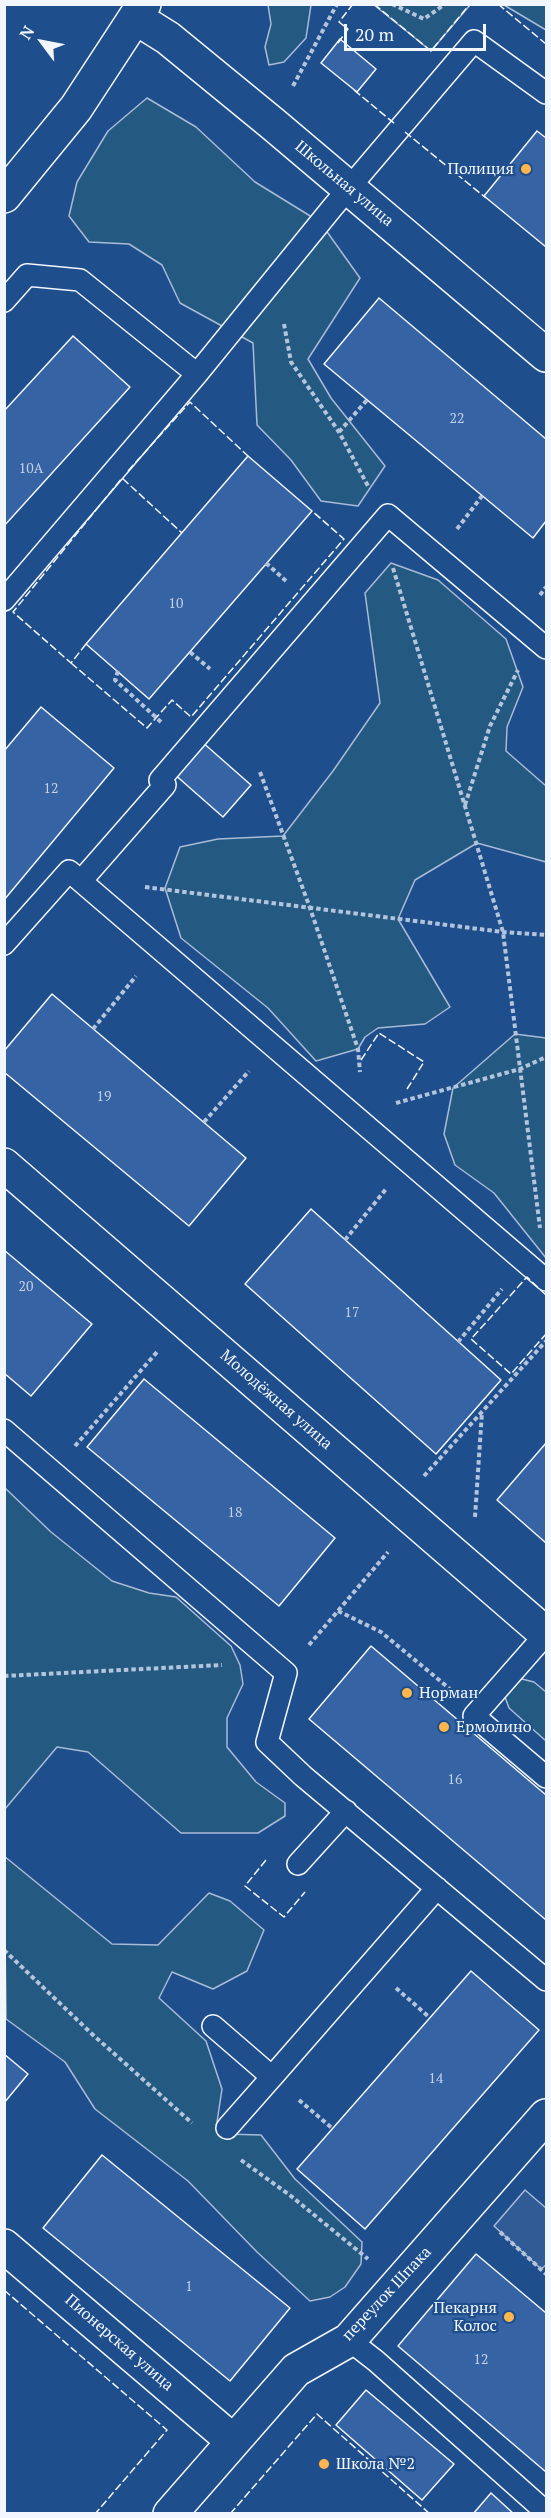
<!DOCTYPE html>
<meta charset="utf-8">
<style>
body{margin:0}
#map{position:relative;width:551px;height:2518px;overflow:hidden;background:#1f4e8c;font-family:"PT Serif",serif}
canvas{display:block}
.frame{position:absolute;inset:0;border:6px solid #f2f6ff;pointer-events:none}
.north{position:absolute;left:12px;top:12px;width:60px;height:60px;-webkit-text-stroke:4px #1f4e8c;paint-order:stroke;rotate:302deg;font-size:16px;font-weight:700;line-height:24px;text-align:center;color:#f2f6ff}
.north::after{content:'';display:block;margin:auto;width:21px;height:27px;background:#f2f6ff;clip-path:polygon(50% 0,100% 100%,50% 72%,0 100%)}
.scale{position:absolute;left:344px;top:24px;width:142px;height:27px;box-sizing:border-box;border:3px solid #f2f6ff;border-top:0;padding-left:8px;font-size:18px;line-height:21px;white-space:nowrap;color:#f2f6ff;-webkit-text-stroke:4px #1f4e8c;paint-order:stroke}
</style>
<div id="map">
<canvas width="551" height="2518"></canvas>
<div class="frame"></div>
<div class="north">N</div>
<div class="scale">20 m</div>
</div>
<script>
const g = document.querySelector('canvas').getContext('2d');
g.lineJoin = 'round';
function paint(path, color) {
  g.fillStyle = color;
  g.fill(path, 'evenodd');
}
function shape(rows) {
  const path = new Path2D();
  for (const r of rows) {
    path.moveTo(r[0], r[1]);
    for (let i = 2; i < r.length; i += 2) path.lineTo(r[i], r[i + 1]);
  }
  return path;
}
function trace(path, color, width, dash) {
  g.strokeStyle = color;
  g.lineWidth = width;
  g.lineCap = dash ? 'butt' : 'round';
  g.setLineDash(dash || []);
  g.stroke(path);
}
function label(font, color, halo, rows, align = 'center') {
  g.font = font + ' "PT Serif",serif';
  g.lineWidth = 4.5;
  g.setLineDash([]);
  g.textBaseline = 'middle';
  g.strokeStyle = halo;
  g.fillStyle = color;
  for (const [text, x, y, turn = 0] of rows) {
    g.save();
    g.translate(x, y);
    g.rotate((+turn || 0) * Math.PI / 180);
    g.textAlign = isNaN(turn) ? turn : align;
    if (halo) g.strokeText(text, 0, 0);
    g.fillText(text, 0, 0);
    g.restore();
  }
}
const green = shape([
 [268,5,311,5,306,38,284,62,269,65,265,47,271,24,268,5],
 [374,5,470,5,431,51,374,5],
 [504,5,546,5,546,30,504,5],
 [147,98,196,127,255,182,320,222,360,278,308,359,331,398,385,466,358,506,321,501,291,460,257,425,253,343,180,303,162,265,129,244,89,242,69,216,77,182,108,131,147,98],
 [391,563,438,580,506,639,523,687,507,727,506,751,546,786,546,862,477,843,415,880,398,919,450,1007,425,1024,378,1028,365,1037,358,1049,316,1061,268,1008,181,938,165,888,180,847,218,839,283,836,333,771,380,703,365,593,391,563],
 [515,1034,546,1038,546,1258,494,1193,455,1165,444,1134,453,1088,515,1034],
 [5,1488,51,1532,112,1581,149,1593,176,1597,231,1646,240,1665,243,1684,227,1718,227,1747,256,1782,285,1803,285,1816,258,1833,181,1833,88,1752,57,1747,5,1809,5,1488],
 [522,1679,534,1682,546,1692,546,1741,509,1708,505,1697,511,1684,522,1679],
 [4,1856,112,1944,158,1945,209,1893,230,1901,264,1930,247,1971,213,1989,172,1972,159,1998,206,2041,222,2089,217,2122,224,2134,261,2135,295,2179,362,2242,361,2264,345,2287,330,2297,310,2301,257,2252,188,2181,95,2109,65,2062,6,2019,4,1856]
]);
paint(green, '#245a82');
trace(green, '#a8bbd7', 1.5);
const parking = shape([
 [525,2190,546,2208,546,2265,541,2269,494,2226,525,2190]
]);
paint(parking, '#305b95');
trace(parking, '#a8bbd7', 1.5);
const building = shape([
 [340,39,376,69,357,92,321,63,340,39],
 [537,131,546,138,546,247,484,196,537,131],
 [379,298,546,439,546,521,533,538,324,364,379,298],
 [73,336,130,387,4,526,4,411,73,336],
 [248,456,312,511,149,699,86,644,248,456],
 [41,707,114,768,4,900,4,751,41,707],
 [201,741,251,785,223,817,173,773,201,741],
 [52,994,246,1158,189,1226,4,1072,4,1051,52,994],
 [311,1209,501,1380,436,1454,245,1284,311,1209],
 [4,1250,92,1324,31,1396,4,1373,4,1250],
 [144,1379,335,1538,279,1606,87,1447,144,1379],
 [546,1443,546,1543,497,1500,546,1443],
 [371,1646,546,1795,546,1920,309,1719,371,1646],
 [471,1971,539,2030,365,2229,297,2169,471,1971],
 [4,2054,28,2074,4,2103,4,2054],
 [102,2155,290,2308,230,2381,43,2228,102,2155],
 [476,2254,546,2313,546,2472,398,2346,476,2254],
 [366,2390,454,2464,422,2500,336,2425,366,2390],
 [491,2493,514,2514,473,2514,491,2493]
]);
paint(building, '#3563a3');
trace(building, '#f2f6ff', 1.5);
const service = shape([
 [4,301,27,275,80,280,197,374],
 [4,600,197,374,332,208,474,41,546,93],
 [81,881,165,785,160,780,388,515,546,648],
 [4,944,69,871,546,1280],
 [4,1430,286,1673,267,1742,303,1776,546,1980],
 [546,1634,474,1716,546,1777],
 [298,1864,346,1811],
 [213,2026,272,2077,437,1888],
 [227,2128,272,2077],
 [349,2340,376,2361,546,2512]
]);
const minor = shape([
 [136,18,168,38,273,124,546,355],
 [4,1165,546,1634],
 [4,2246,233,2441],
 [170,2514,296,2370,349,2340,546,2116]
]);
const secondary = shape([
 [4,196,76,108,144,4]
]);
trace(service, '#f2f6ff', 24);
trace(minor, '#f2f6ff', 36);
trace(secondary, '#f2f6ff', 36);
trace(shape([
 [392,4,424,19,445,4],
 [293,86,337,4],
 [284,324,291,362,339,432,368,486],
 [339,432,367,400],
 [457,529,482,496],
 [266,563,286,581],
 [393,568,503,932,540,1228],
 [540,595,546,587],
 [190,652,210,669],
 [118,671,115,680,161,722],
 [260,772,310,908,358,1049,360,1072],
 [465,805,490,726,518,670],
 [145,887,503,932,546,935],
 [93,1029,136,976],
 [396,1103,520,1069,546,1057],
 [204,1122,249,1071],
 [345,1240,386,1189],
 [458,1342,502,1289],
 [75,1446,157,1352],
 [424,1476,546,1341],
 [475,1517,482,1412],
 [338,1611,381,1632,450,1689],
 [309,1645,388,1552],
 [4,1676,222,1665],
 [4,1950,92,2034,192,2123],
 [396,1988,429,2017],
 [299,2100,333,2129],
 [241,2160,291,2196,368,2259],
 [500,2232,546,2274]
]), '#b3c4dc', 4, [4.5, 3]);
trace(service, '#1f4e8c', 21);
trace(minor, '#1f4e8c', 33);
trace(secondary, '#1f4e8c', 33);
trace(shape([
 [374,4,431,51,470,4],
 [498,4,546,44],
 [338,43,348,29,339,22,353,4],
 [354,90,395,124],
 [405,132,486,198],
 [128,471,190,402,248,456],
 [86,644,71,663,13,612,122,478,182,533],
 [71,663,147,728,172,700,191,717,344,539,312,511],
 [361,1060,379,1033,424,1062,407,1089],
 [546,1295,527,1277,471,1339,511,1374,546,1334],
 [266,1860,245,1886,284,1917,305,1892],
 [4,2290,167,2430,95,2514],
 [230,2514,317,2414,430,2514]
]), '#f2f6ff', 1.5, [8, 3]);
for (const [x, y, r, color] of [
 [526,169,6,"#ffb74d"],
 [407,1693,6,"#ffb74d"],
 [444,1727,6,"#ffb74d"],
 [509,2317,6,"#ffb74d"],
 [324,2464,6,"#ffb74d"]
]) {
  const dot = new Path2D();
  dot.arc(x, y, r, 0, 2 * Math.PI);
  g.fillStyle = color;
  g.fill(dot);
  trace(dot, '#1f4e8c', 2);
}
label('14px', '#c3d1e8', null, [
 ["22",457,419],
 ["10А",31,469],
 ["10",176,604],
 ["12",51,789],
 ["19",104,1097],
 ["20",26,1287],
 ["17",352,1313],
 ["18",235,1513],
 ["16",455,1780],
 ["14",436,2079],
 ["1",189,2287],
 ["12",481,2360]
]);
label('16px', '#f2f6ff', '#1f4e8c', [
 ["Полиция",514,169,"right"],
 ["Норман",419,1693],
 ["Ермолино",456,1727],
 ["Пекарня",497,2308,"right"],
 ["Колос",497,2326,"right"],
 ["Школа №2",336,2464]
], 'left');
label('16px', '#f2f6ff', '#1f4e8c', [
 ["Школьная улица",344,184,40],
 ["Молодёжная улица",276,1400,41],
 ["переулок Шпака",387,2294,-47],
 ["Пионерская улица",119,2343,41]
]);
</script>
